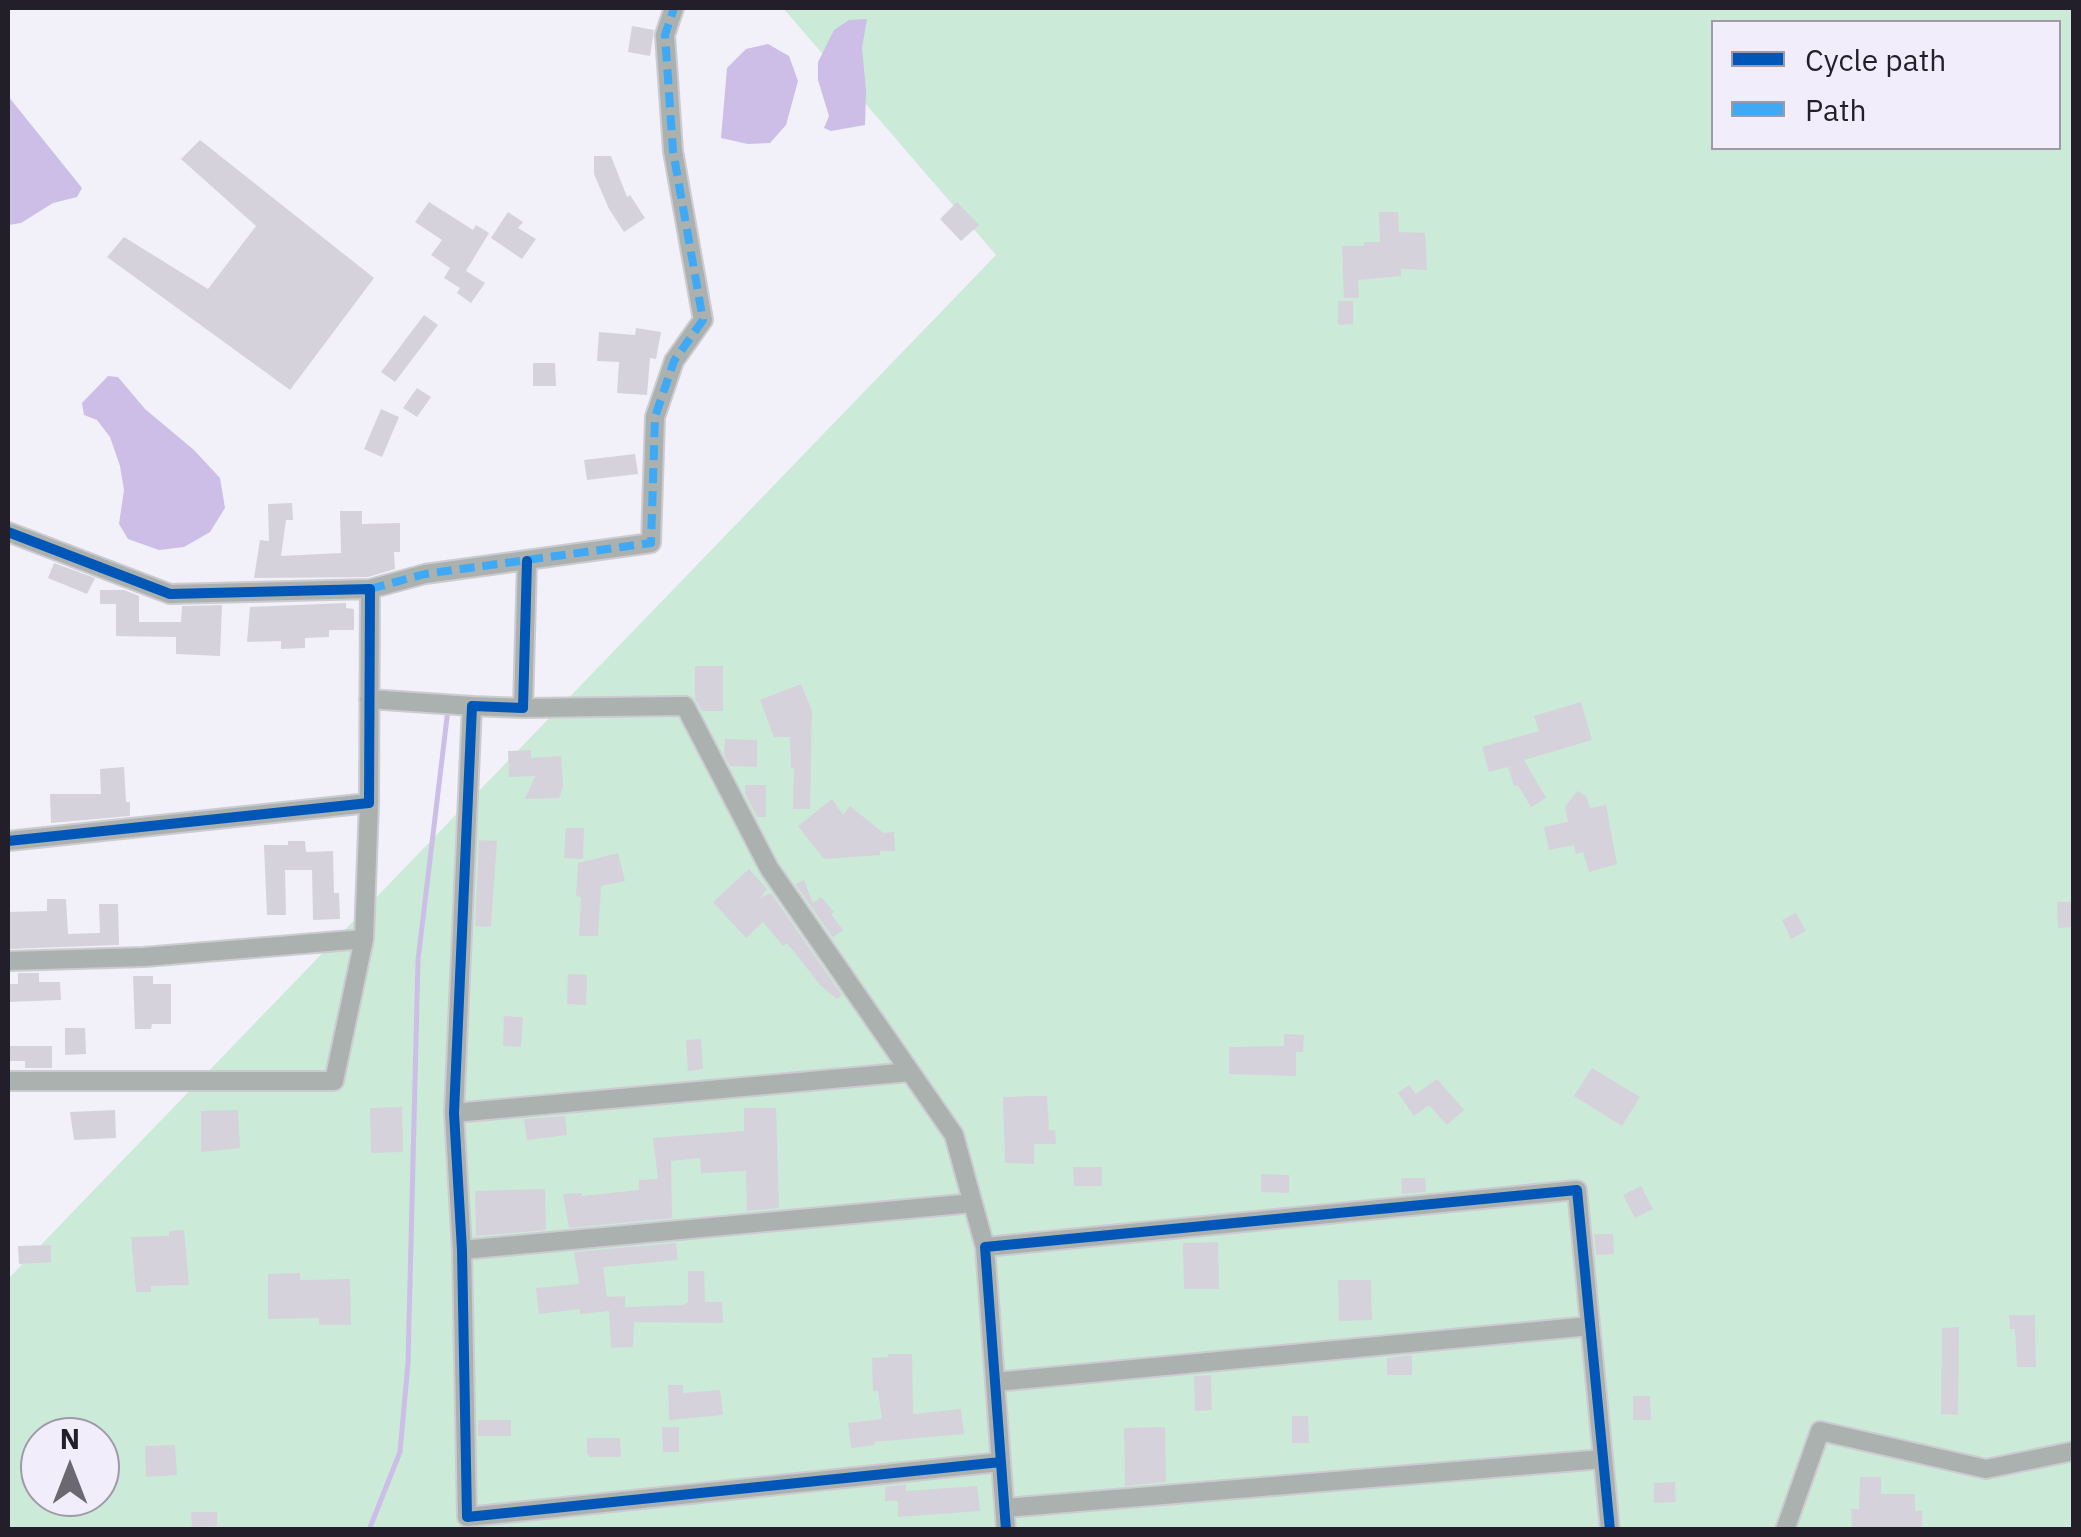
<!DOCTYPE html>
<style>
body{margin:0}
#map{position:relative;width:2081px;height:1537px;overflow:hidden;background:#f2f0f8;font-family:"IBM Plex Sans",sans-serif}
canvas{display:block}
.frame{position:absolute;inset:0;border:10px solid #221e2a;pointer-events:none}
.legend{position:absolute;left:1711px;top:20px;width:350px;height:130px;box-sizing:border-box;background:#f1edfb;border:2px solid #9e9aa7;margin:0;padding:12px 18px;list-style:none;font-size:30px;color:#221e2a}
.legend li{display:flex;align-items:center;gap:20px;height:50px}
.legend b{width:50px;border:2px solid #9e9aa7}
.north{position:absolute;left:20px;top:1417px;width:100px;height:100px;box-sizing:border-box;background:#f1edfb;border:2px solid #9e9aa7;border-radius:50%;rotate:0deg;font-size:28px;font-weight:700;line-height:40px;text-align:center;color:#221e2a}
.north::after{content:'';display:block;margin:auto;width:35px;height:45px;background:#6b6872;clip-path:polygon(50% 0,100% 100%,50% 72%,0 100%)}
</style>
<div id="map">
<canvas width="2081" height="1537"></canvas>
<div class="frame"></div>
<ul class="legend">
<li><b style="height:12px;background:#0057b8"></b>Cycle path</li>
<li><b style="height:12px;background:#3fa9f5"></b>Path</li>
</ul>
<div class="north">N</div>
</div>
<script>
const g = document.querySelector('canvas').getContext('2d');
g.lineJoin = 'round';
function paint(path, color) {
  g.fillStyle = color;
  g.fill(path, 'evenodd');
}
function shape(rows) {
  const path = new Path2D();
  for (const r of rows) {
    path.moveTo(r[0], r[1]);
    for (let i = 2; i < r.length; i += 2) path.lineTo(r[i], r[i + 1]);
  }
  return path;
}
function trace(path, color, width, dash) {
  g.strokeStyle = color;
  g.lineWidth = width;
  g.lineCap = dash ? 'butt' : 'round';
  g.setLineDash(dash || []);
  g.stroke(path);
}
paint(shape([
 [783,8,2073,8,2073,1529,8,1529,8,1279,996,255],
 [1714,22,2058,22,2058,148,1714,148],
 [40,1437,100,1437,100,1497,40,1497]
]), '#ccead8');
paint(shape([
 [867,19,862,48,866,90,865,125,831,131,824,128,829,116,818,80,818,62,834,30,849,20],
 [768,44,789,56,798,81,786,125,770,143,748,144,721,138,727,68,746,49],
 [8,96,82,188,77,197,53,203,21,223,9,225],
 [108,376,118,377,145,409,194,450,220,478,225,508,210,532,184,547,159,550,128,539,119,524,124,490,120,466,110,437,97,420,84,415,82,403]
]), '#ccbee7');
trace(shape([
 [369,1530,400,1452,408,1363,418,960,448,709]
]), '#ccbee7', 5);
paint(shape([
 [632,26,654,30,650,56,628,52],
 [200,140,374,278,290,390,107,257,124,237,208,289,256,226,181,159],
 [594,156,611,156,627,197,630,195,645,218,624,232,609,209,594,174],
 [429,202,473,230,476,225,489,233,466,271,485,283,471,303,457,293,460,288,444,278,450,268,431,255,442,240,415,222],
 [957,202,979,225,961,241,940,219],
 [508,212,523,222,518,228,536,239,522,259,491,238],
 [1379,212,1398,212,1399,232,1425,233,1427,270,1401,269,1401,276,1358,280,1359,298,1344,298,1342,246,1364,246,1364,242,1380,242],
 [1338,301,1353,301,1353,324,1338,325],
 [424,315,438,325,395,382,381,372],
 [636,328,661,332,656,359,650,358,647,395,617,393,619,362,597,361,599,332,635,335],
 [533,363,555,363,556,386,533,386],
 [417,388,431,397,417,417,403,408],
 [381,409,399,417,382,457,364,449],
 [635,454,638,474,587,480,584,460],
 [292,503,293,520,286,520,281,556,341,553,340,511,362,511,362,524,400,523,400,552,394,552,395,569,368,577,254,578,260,540,269,541,268,504],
 [54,563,95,578,87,594,48,578],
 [100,590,124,590,139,596,139,622,181,622,182,606,222,605,220,656,176,654,176,637,116,636,116,604,100,604],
 [346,603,346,608,354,609,354,630,329,630,329,637,305,638,305,648,281,649,281,641,247,642,250,607],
 [695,666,723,666,723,711,702,711,695,699],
 [801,684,812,711,810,809,793,809,794,768,791,768,790,737,774,737,760,700],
 [1581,702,1592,740,1524,760,1546,798,1531,807,1518,785,1514,786,1508,767,1489,772,1482,747,1539,731,1534,716],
 [725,739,757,740,757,767,730,766,724,755],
 [531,750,531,758,561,756,563,787,559,798,525,799,535,776,509,777,508,751],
 [124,767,126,802,130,802,130,816,51,823,50,794,101,794,100,769],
 [745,785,766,785,766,817,757,817,745,794],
 [1577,791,1586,796,1590,808,1606,805,1617,864,1589,872,1583,852,1576,854,1574,845,1549,850,1544,827,1568,822,1565,807],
 [832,799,843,815,850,806,883,833,894,832,895,851,880,851,880,855,824,859,798,826],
 [566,828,584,828,583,859,564,858],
 [479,840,497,841,491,927,475,926],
 [288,841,305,841,306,852,333,851,334,893,339,893,340,919,313,920,312,870,285,870,286,915,267,915,264,845,288,845],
 [618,853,625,881,601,886,598,936,579,936,581,897,576,896,578,863],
 [749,869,767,889,760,898,771,893,842,995,837,999,821,986,787,943,783,946,763,922,746,938,713,902],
 [804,880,813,903,821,897,834,912,831,914,843,930,833,937,848,959,795,884],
 [47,899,66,899,68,934,100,933,99,904,118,904,119,945,8,949,8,912,47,911],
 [2057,902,2074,902,2074,927,2058,928],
 [1796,913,1806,931,1791,939,1782,920],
 [18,973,39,973,39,982,60,982,61,1000,8,1002,8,984,18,984],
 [568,974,587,975,586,1005,567,1004],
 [133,976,153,976,153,984,171,984,171,1024,152,1024,151,1029,135,1029],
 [504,1016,523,1017,521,1047,503,1046],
 [65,1028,85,1028,86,1054,65,1055],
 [1284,1034,1304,1035,1303,1052,1296,1052,1296,1076,1229,1074,1229,1047,1284,1046],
 [701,1039,703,1069,688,1071,686,1040],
 [8,1046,52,1046,52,1068,25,1068,25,1061,8,1061],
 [1592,1068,1640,1097,1622,1126,1574,1096],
 [1437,1079,1464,1110,1447,1125,1429,1105,1414,1116,1398,1093,1409,1085,1416,1094],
 [1032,1096,1047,1096,1049,1130,1055,1130,1056,1144,1034,1144,1034,1164,1005,1163,1003,1097],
 [402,1107,403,1152,371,1153,370,1108],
 [744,1108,776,1108,779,1208,747,1211,746,1171,701,1173,700,1158,671,1161,672,1218,569,1228,563,1194,582,1193,582,1196,639,1190,639,1180,658,1179,653,1138,744,1131],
 [115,1110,116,1138,74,1140,70,1112],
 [238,1110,240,1148,201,1152,201,1111],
 [565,1116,567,1135,527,1140,524,1119],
 [1073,1167,1102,1167,1102,1186,1074,1186],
 [1261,1174,1289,1175,1289,1193,1261,1192],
 [1401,1178,1425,1178,1426,1192,1402,1194],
 [1641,1186,1653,1209,1635,1218,1623,1195],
 [545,1189,546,1230,476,1236,475,1191],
 [184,1230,189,1285,151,1286,151,1292,136,1292,131,1237,169,1236,169,1231],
 [1594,1234,1613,1234,1614,1254,1596,1255],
 [1218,1242,1219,1289,1184,1289,1183,1243],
 [676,1243,678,1260,603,1267,607,1297,625,1296,625,1307,684,1305,688,1302,688,1271,704,1271,705,1302,722,1302,723,1323,634,1322,633,1347,611,1348,609,1311,580,1314,580,1309,539,1314,536,1288,579,1284,574,1252],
 [51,1245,51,1262,19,1264,18,1246],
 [300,1273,300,1280,350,1279,351,1325,319,1325,319,1318,268,1319,268,1274],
 [1338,1280,1371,1280,1372,1320,1339,1321],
 [2009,1315,2035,1315,2036,1367,2017,1367,2015,1329,2010,1329],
 [1959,1327,1958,1415,1941,1414,1942,1328],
 [888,1354,912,1354,913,1414,961,1409,964,1434,874,1442,875,1445,851,1448,848,1423,882,1419,878,1391,873,1391,872,1358,888,1357],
 [1412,1355,1412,1375,1387,1375,1387,1358],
 [1211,1375,1212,1410,1195,1411,1194,1376],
 [668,1385,683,1385,683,1393,720,1390,723,1415,669,1420],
 [1633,1396,1650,1396,1651,1420,1633,1420],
 [1292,1416,1308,1416,1309,1443,1292,1443],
 [478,1420,511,1420,511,1436,478,1436],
 [662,1427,679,1427,679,1452,663,1452],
 [1165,1427,1166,1482,1125,1486,1124,1428],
 [587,1438,620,1438,621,1457,591,1457,587,1454],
 [175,1445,177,1475,146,1477,145,1446],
 [1860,1477,1881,1477,1881,1494,1915,1494,1915,1511,1922,1511,1922,1530,1852,1530,1851,1509,1859,1509],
 [1675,1482,1676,1502,1654,1503,1654,1483],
 [906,1484,906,1491,977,1486,980,1511,898,1517,898,1501,885,1501,885,1487],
 [191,1512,217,1512,217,1526,192,1527]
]), '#d5d2dc');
const street = shape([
 [8,532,170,594,370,589,369,803,8,841],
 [527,561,523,708,472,706,454,1113,462,1250,467,1517,1001,1462],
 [370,589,425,574,651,543,655,417,674,361,703,320,673,151,665,35,674,8],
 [369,699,472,706],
 [523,708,685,706,769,868,954,1135,985,1247],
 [8,961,144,957,364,939],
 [8,1081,334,1081,364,939,369,803],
 [454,1113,910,1072],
 [462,1250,973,1203],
 [995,1382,1590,1326],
 [1005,1508,1603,1459],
 [1006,1530,985,1247,1577,1190,1610,1530],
 [1785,1530,1820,1431,1986,1469,2074,1451]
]);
trace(street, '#cdcbd2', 22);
trace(street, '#abb1af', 18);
trace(shape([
 [370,589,425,574,651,543,655,417,674,361,703,320,673,151,665,35,674,8]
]), '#3fa9f5', 8, [15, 8]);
trace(shape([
 [8,532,170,594,370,589,369,803,8,841],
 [527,561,523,708,472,706,454,1113,462,1250,467,1517,1001,1462],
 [1006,1530,985,1247,1577,1190,1610,1530]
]), '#0057b8', 10);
</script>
